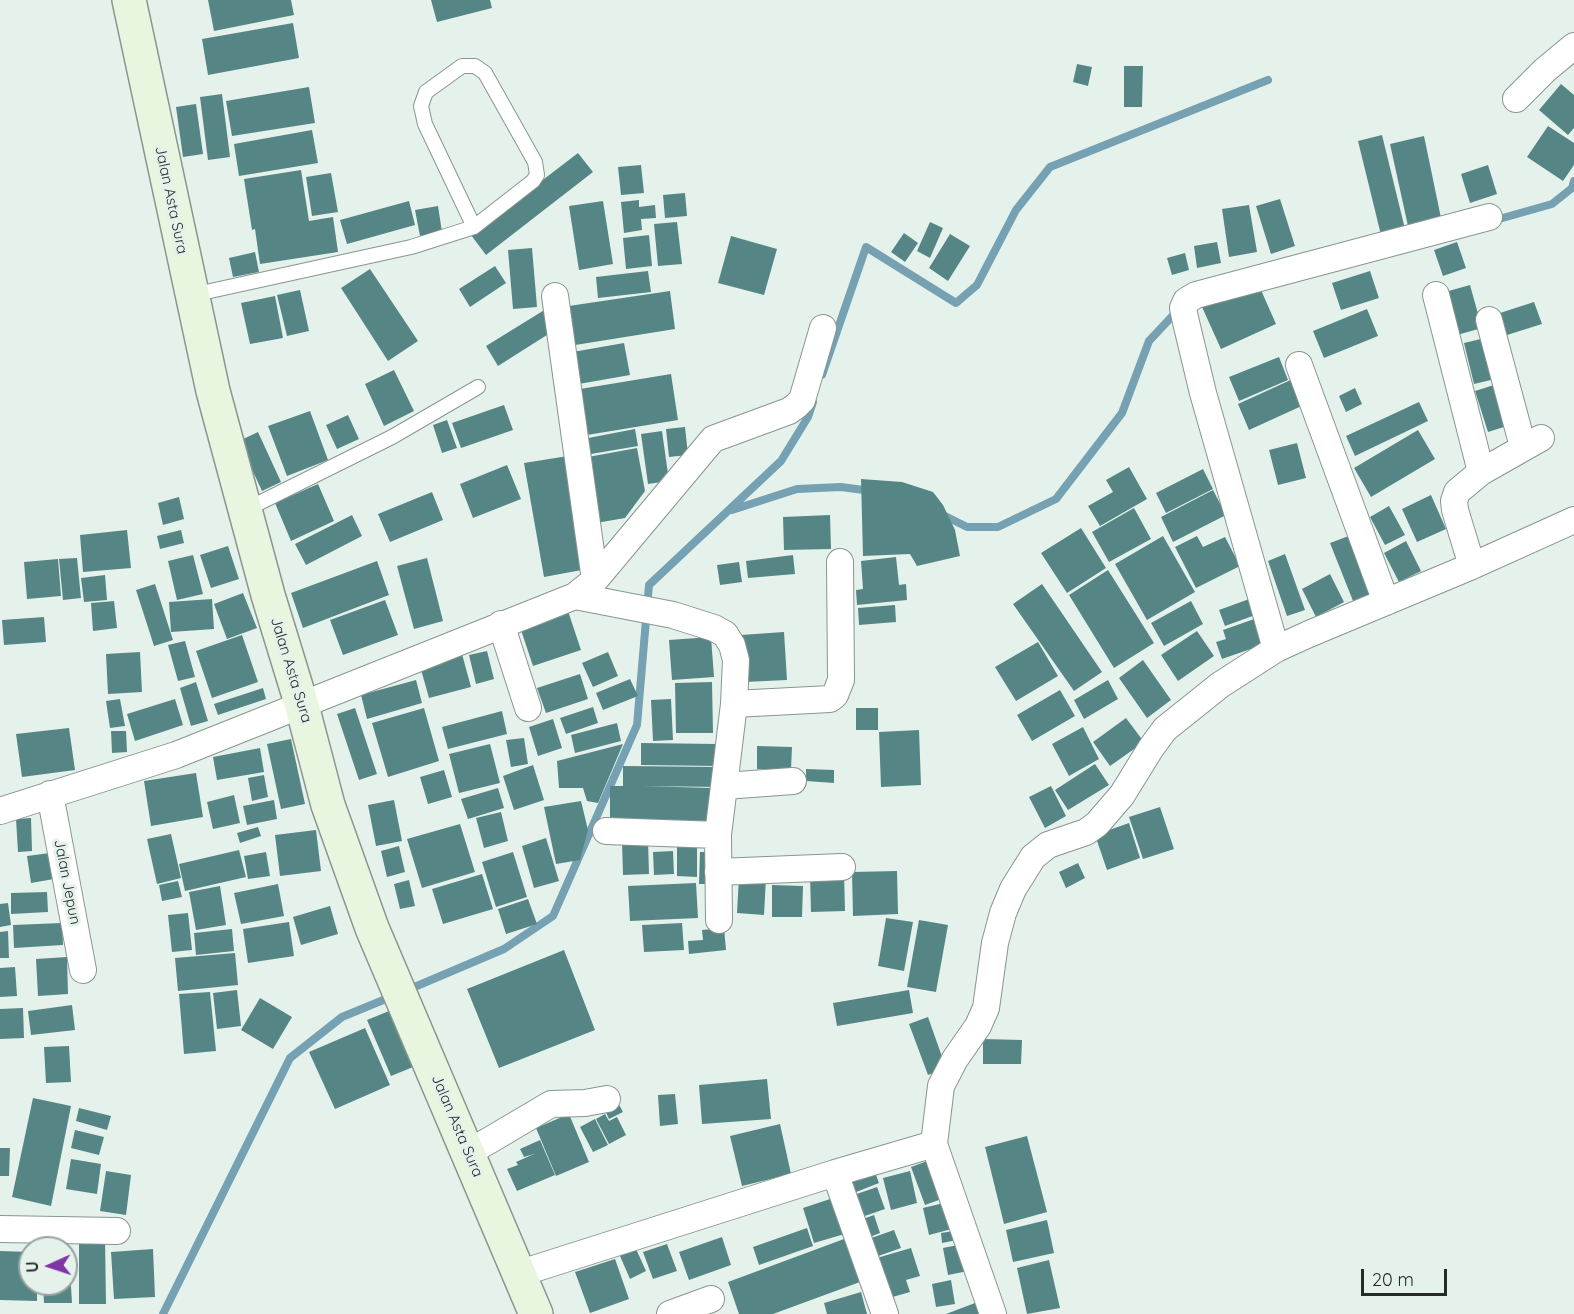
<!DOCTYPE html>
<style>
body{margin:0}
#map{position:relative;width:1574px;height:1314px;overflow:hidden;background:#e5f2ec;font-family:Quicksand,sans-serif}
canvas{display:block}
.north{position:absolute;left:18px;top:1236px;width:60px;height:60px;box-sizing:border-box;background:#e5f2ec;border:2px solid #99a29e;border-radius:50%;rotate:267deg;font-size:16px;font-weight:700;line-height:24px;text-align:center;color:#262b28}
.north::after{content:'';display:block;margin:auto;width:21px;height:27px;background:#8134a5;clip-path:polygon(50% 0,100% 100%,50% 72%,0 100%)}
.scale{position:absolute;left:1361px;top:1269px;width:86px;height:27px;box-sizing:border-box;border:3px solid #262b28;border-top:0;padding-left:8px;font-size:18px;line-height:21px;white-space:nowrap;color:#262b28;-webkit-text-stroke:4px #e5f2ec;paint-order:stroke}
</style>
<div id="map">
<canvas width="1574" height="1314"></canvas>
<div class="north">U</div>
<div class="scale">20 m</div>
</div>
<script>
const g = document.querySelector('canvas').getContext('2d');
g.lineJoin = 'round';
function shape(rows) {
  const path = new Path2D();
  for (const r of rows) {
    path.moveTo(r[0], r[1]);
    for (let i = 2; i < r.length; i += 2) path.lineTo(r[i], r[i + 1]);
  }
  return path;
}
function trace(path, color, width, dash) {
  g.strokeStyle = color;
  g.lineWidth = width;
  g.lineCap = dash ? 'butt' : 'round';
  g.setLineDash(dash || []);
  g.stroke(path);
}
function paint(path, color) {
  g.fillStyle = color;
  g.fill(path, 'evenodd');
}
function label(font, color, halo, rows, align = 'center') {
  g.font = font + ' Quicksand,sans-serif';
  g.lineWidth = 6;
  g.setLineDash([]);
  g.textBaseline = 'middle';
  g.strokeStyle = halo;
  g.fillStyle = color;
  for (const [text, x, y, turn = 0] of rows) {
    g.save();
    g.translate(x, y);
    g.rotate((+turn || 0) * Math.PI / 180);
    g.textAlign = isNaN(turn) ? turn : align;
    if (halo) g.strokeText(text, 0, 0);
    g.fillText(text, 0, 0);
    g.restore();
  }
}
trace(shape([
 [1492,221,1552,204,1572,188,1574,181],
 [822,375,866,247,956,303,977,285,1016,210,1050,167,1268,80],
 [732,510,797,489,841,487,871,491],
 [939,513,967,527,998,527,1056,499,1122,413,1149,341,1179,309],
 [405,991,504,949,553,916,637,725,649,585,781,461,808,417,813,402],
 [163,1314,290,1058,342,1017,393,996]
]), '#75a1b2', 8);
paint(shape([
 [208,0,291,0,294,15,214,31],
 [431,0,490,0,492,8,437,22],
 [293,23,299,58,208,75,202,39],
 [1077,64,1092,67,1088,86,1073,82],
 [1124,66,1143,66,1142,107,1124,107],
 [1561,84,1574,95,1574,128,1568,135,1539,110],
 [309,87,315,123,232,136,226,101],
 [222,94,230,157,208,160,200,97],
 [196,104,203,154,183,157,176,107],
 [1548,126,1574,143,1574,165,1563,181,1527,157],
 [312,130,318,163,239,176,234,144],
 [1382,135,1405,229,1381,235,1358,141],
 [1424,136,1441,218,1408,226,1390,144],
 [578,153,593,172,486,255,471,235],
 [641,165,644,193,621,195,618,167],
 [1488,165,1497,194,1470,203,1461,174],
 [301,170,309,221,333,217,338,252,260,264,255,229,252,230,244,179],
 [331,173,338,212,312,216,306,177],
 [685,193,687,216,665,218,663,195],
 [1280,199,1295,246,1271,254,1256,206],
 [639,200,639,207,655,205,656,218,641,219,642,230,624,233,621,202],
 [409,201,415,225,347,244,340,220],
 [603,201,613,264,579,270,569,206],
 [1249,205,1257,252,1229,257,1222,209],
 [438,206,442,232,420,236,415,210],
 [677,222,682,264,658,266,654,224],
 [930,222,943,228,930,258,917,251],
 [904,233,918,243,905,262,891,252],
 [950,234,970,246,948,281,929,268],
 [649,235,652,266,626,269,623,238],
 [731,236,777,249,764,295,718,283],
 [1217,242,1221,263,1197,268,1194,246],
 [1457,242,1466,268,1443,276,1434,250],
 [532,248,537,307,513,309,508,250],
 [255,252,259,272,233,277,229,258],
 [1185,253,1189,270,1172,275,1167,258],
 [495,266,506,283,470,307,459,289],
 [370,269,418,341,388,361,341,288],
 [648,271,651,292,598,298,596,277],
 [1370,271,1379,298,1341,310,1332,283],
 [1257,281,1276,324,1221,349,1202,307],
 [1470,285,1482,328,1457,335,1445,292],
 [300,290,309,331,287,336,277,295],
 [670,291,675,329,569,346,562,307],
 [275,296,283,338,250,344,241,303],
 [1534,302,1542,324,1507,335,1500,313],
 [546,309,558,328,498,366,486,346],
 [1367,309,1378,336,1324,358,1313,331],
 [1485,338,1495,379,1474,384,1464,343],
 [624,343,630,375,573,385,567,353],
 [1279,357,1288,380,1239,401,1229,377],
 [394,370,414,411,384,426,365,384],
 [671,374,678,420,581,436,574,390],
 [1295,378,1306,404,1249,430,1238,404],
 [1494,385,1507,426,1488,432,1475,391],
 [1355,388,1362,404,1346,412,1339,396],
 [1419,402,1428,421,1355,456,1346,436],
 [504,405,513,430,461,448,452,423],
 [310,411,328,460,287,476,268,426],
 [348,415,359,439,337,449,326,425],
 [447,420,457,448,442,453,433,425],
 [685,427,688,455,669,457,666,429],
 [635,429,638,446,585,455,583,439],
 [1418,430,1435,459,1371,497,1354,468],
 [662,431,669,481,648,484,641,434],
 [258,432,281,482,262,491,239,441],
 [1297,443,1306,478,1278,485,1269,450],
 [637,448,645,491,625,518,596,523,588,457],
 [568,456,587,569,544,577,524,463],
 [507,465,521,499,473,518,460,484],
 [1129,467,1147,499,1100,526,1088,506,1113,492,1106,480],
 [1203,469,1213,489,1166,513,1156,493],
 [861,479,902,482,933,492,943,505,955,530,960,556,917,566,910,554,863,556],
 [318,484,334,521,291,541,275,503],
 [1213,490,1226,515,1173,542,1161,517],
 [432,492,443,520,390,542,378,514],
 [1431,495,1446,529,1417,542,1402,509],
 [179,497,184,519,163,525,158,503],
 [1389,506,1405,535,1385,545,1370,517],
 [1134,508,1151,539,1109,562,1092,532],
 [352,515,362,536,306,565,295,544],
 [830,515,831,549,784,550,783,517],
 [1081,528,1106,568,1067,593,1041,553],
 [127,530,131,568,83,572,80,535],
 [181,530,184,543,160,549,157,536],
 [1354,534,1379,597,1355,606,1330,543],
 [1163,536,1195,592,1147,620,1115,564],
 [1197,536,1203,547,1225,537,1240,566,1196,588,1175,547],
 [1406,541,1421,571,1399,582,1384,553],
 [228,546,239,579,211,588,200,555],
 [1285,554,1305,610,1287,616,1268,561],
 [193,555,203,594,177,600,168,561],
 [793,555,795,574,748,578,746,561],
 [896,557,899,585,906,584,907,600,857,605,856,590,863,589,861,561],
 [77,558,81,598,63,600,59,559],
 [427,558,443,621,414,629,397,566],
 [58,559,61,596,27,599,24,562],
 [377,561,389,595,303,628,291,593],
 [739,562,742,582,720,585,717,565],
 [1108,570,1154,643,1114,668,1069,595],
 [1330,574,1344,602,1316,617,1302,589],
 [105,575,107,600,84,602,81,578],
 [155,584,173,640,154,646,136,590],
 [1042,584,1102,672,1074,691,1013,604],
 [243,593,257,628,227,639,214,604],
 [1252,598,1258,614,1225,626,1219,610],
 [212,599,214,629,171,632,169,602],
 [385,600,398,635,343,655,330,620],
 [114,601,117,628,93,631,91,603],
 [1191,601,1203,624,1164,646,1151,623],
 [895,605,896,622,859,625,858,608],
 [568,611,581,650,533,666,520,627],
 [44,617,46,642,4,645,2,620],
 [1257,618,1265,644,1222,659,1216,642,1226,639,1223,630],
 [1197,631,1214,656,1178,681,1161,655],
 [784,632,787,680,744,682,741,635],
 [242,635,258,682,212,698,196,651],
 [711,637,714,677,672,680,669,640],
 [185,641,195,677,178,681,168,645],
 [1038,642,1058,676,1016,701,995,667],
 [487,651,494,679,476,684,469,655],
 [140,652,142,692,108,694,106,654],
 [608,652,618,676,593,687,582,663],
 [462,654,471,687,429,698,420,666],
 [1143,660,1171,700,1147,718,1119,678],
 [580,674,588,699,546,713,537,688],
 [630,679,638,696,603,710,596,693],
 [416,680,422,703,367,719,361,695],
 [1108,680,1118,699,1084,719,1074,700],
 [196,682,208,721,191,726,180,688],
 [712,682,713,733,676,733,675,683],
 [263,688,266,699,218,715,214,704],
 [1060,690,1075,716,1032,741,1017,715],
 [120,699,125,726,110,728,106,701],
 [175,699,183,725,135,741,127,714],
 [671,699,673,740,653,741,651,700],
 [593,707,598,723,566,734,560,718],
 [355,708,377,774,359,780,337,714],
 [424,708,439,761,388,777,372,723],
 [856,708,878,708,878,730,856,730],
 [502,711,507,734,448,749,442,727],
 [1126,718,1144,742,1110,766,1093,742],
 [553,719,562,748,538,756,529,727],
 [617,723,621,741,575,753,571,735],
 [1083,727,1099,759,1069,776,1052,744],
 [69,728,75,770,22,777,16,734],
 [919,730,921,785,881,787,879,732],
 [111,731,126,731,127,752,112,753],
 [524,738,528,764,511,767,506,740],
 [291,739,305,804,281,809,267,744],
 [641,743,718,744,718,766,641,765],
 [490,744,500,783,459,793,449,754],
 [623,744,598,803,587,801,583,788,559,788,557,761],
 [757,746,792,747,791,769,757,769],
 [260,748,264,772,217,780,213,757],
 [1095,764,1109,785,1068,810,1055,790],
 [533,765,544,800,514,810,503,776],
 [623,766,718,767,718,787,642,786,712,788,711,821,610,819,610,786,623,786],
 [806,769,834,770,834,783,806,781],
 [444,770,452,797,428,804,420,777],
 [196,773,203,817,151,826,144,781],
 [264,775,268,797,252,801,248,778],
 [1051,786,1066,816,1045,828,1029,797],
 [498,788,504,808,468,819,461,799],
 [234,795,240,823,213,829,207,802],
 [274,800,277,819,247,825,243,806],
 [394,800,402,841,376,846,368,805],
 [581,801,588,830,580,860,556,864,544,807],
 [1160,807,1174,849,1143,859,1129,817],
 [501,812,508,841,484,848,476,818],
 [31,818,32,851,18,852,16,819],
 [1129,823,1140,858,1107,870,1095,835],
 [460,824,475,872,422,888,407,839],
 [258,827,261,836,240,843,237,833],
 [316,830,321,871,280,876,275,835],
 [171,834,181,878,157,884,147,839],
 [546,838,559,881,534,888,522,846],
 [648,840,649,874,623,875,622,841],
 [399,846,405,872,387,877,381,851],
 [677,846,697,847,697,877,677,876],
 [239,850,246,877,185,891,179,864],
 [673,851,674,874,654,875,653,852],
 [266,852,270,876,248,879,244,856],
 [513,852,527,897,496,907,482,862],
 [700,852,715,852,714,884,699,884],
 [50,853,54,879,31,883,27,856],
 [1078,863,1085,878,1066,888,1059,872],
 [897,871,898,914,853,916,852,872],
 [844,873,845,911,811,912,810,874],
 [482,874,493,909,443,924,432,889],
 [739,876,766,878,764,915,737,913],
 [409,880,415,906,400,909,394,884],
 [178,881,182,897,162,901,159,885],
 [696,883,698,918,630,921,628,886],
 [278,884,284,916,241,924,234,893],
 [772,885,803,886,802,917,772,917],
 [220,886,226,925,196,930,189,892],
 [47,892,48,912,11,914,11,893],
 [528,899,537,924,506,934,498,909],
 [8,903,11,925,0,927,0,904],
 [330,906,338,934,301,945,293,917],
 [188,913,192,950,172,952,168,915],
 [886,918,913,922,904,971,878,966],
 [919,920,948,925,936,992,907,987],
 [289,922,294,956,248,963,243,929],
 [62,923,63,945,14,948,13,925],
 [682,923,684,950,644,952,642,925],
 [724,928,726,950,689,954,688,941,703,940,702,930],
 [232,929,234,951,196,955,194,933],
 [8,931,9,958,0,958,0,932],
 [564,950,595,1030,499,1068,467,989],
 [235,953,238,985,178,991,175,958],
 [67,957,68,994,38,996,36,959],
 [15,967,17,996,0,997,0,968],
 [237,990,241,1026,217,1029,213,993],
 [909,990,913,1013,837,1026,833,1003],
 [210,992,216,1051,184,1054,179,994],
 [260,998,292,1017,273,1049,241,1030],
 [72,1005,75,1030,31,1035,28,1011],
 [23,1008,24,1038,0,1039,0,1009],
 [394,1009,418,1065,391,1076,367,1020],
 [928,1017,946,1068,928,1075,909,1024],
 [365,1028,390,1085,335,1109,309,1052],
 [983,1039,1022,1040,1021,1064,983,1064],
 [69,1046,71,1082,46,1083,44,1047],
 [767,1079,771,1119,702,1124,699,1085],
 [675,1094,678,1124,660,1126,658,1095],
 [33,1098,71,1106,51,1206,12,1197],
 [616,1099,623,1112,609,1119,603,1106],
 [79,1108,111,1116,107,1130,76,1121],
 [569,1114,589,1162,556,1176,536,1128],
 [605,1114,609,1121,617,1117,626,1135,609,1144,596,1119],
 [595,1119,608,1145,593,1152,580,1127],
 [780,1124,791,1174,742,1186,730,1136],
 [75,1130,104,1137,99,1155,71,1148],
 [1027,1136,1047,1212,1004,1224,985,1147],
 [540,1140,555,1175,517,1191,507,1169,518,1165,516,1162,534,1154,524,1157,520,1149],
 [0,1148,10,1148,9,1176,0,1176],
 [71,1159,101,1164,97,1194,66,1189],
 [933,1159,947,1197,925,1205,911,1167],
 [873,1167,879,1183,851,1194,845,1177],
 [106,1171,131,1175,126,1215,100,1211],
 [910,1171,917,1203,891,1210,883,1178],
 [877,1187,885,1209,856,1219,848,1197],
 [836,1197,848,1233,814,1243,803,1208],
 [952,1201,959,1227,929,1235,923,1208],
 [874,1215,880,1233,862,1240,855,1222],
 [1047,1220,1054,1253,1013,1262,1006,1230],
 [807,1228,813,1246,759,1265,753,1247],
 [894,1230,901,1248,867,1260,860,1242],
 [960,1230,962,1239,942,1243,941,1233],
 [79,1237,105,1237,106,1304,79,1304],
 [722,1237,731,1265,689,1280,679,1252],
 [844,1239,860,1282,773,1314,739,1314,728,1282],
 [667,1244,677,1271,653,1279,643,1252],
 [963,1244,968,1271,948,1275,943,1248],
 [911,1248,920,1276,906,1280,910,1292,882,1300,870,1260],
 [153,1249,155,1297,114,1299,111,1252],
 [636,1249,646,1271,630,1279,620,1256],
 [0,1251,30,1252,30,1284,37,1284,37,1301,0,1300],
 [615,1259,629,1299,590,1313,575,1272],
 [1049,1260,1060,1308,1027,1314,1017,1268],
 [66,1270,70,1270,72,1303,44,1303,43,1284,66,1284],
 [951,1280,955,1304,936,1307,932,1284],
 [861,1292,867,1314,827,1314,824,1303],
 [975,1303,979,1314,946,1314]
]), '#558685');
const lane = shape([
 [192,295,411,247,474,227,533,181,537,175,535,162,485,73,475,66,462,66,426,92,421,106,425,124,474,227],
 [245,510,392,437,478,387]
]);
const street = shape([
 [1516,99,1545,70,1574,46],
 [1436,295,1481,472],
 [555,296,595,580],
 [1489,320,1523,447],
 [1299,365,1386,602],
 [1472,566,1455,510,1454,501,1457,492,1481,472,1541,438],
 [575,596,673,615,714,628,725,634,732,645,736,660,734,704,718,835,719,920],
 [501,624,528,708],
 [1276,649,1203,393,1185,318,1183,308,1186,301,1196,295,1489,217],
 [734,704,830,699,835,695,841,680,840,562],
 [724,786,793,781],
 [50,794,83,970],
 [0,811,176,755,575,596,595,580,713,439,789,411,796,406,802,400,823,328],
 [606,831,718,835],
 [718,872,842,867],
 [934,1144,993,1314],
 [468,1153,551,1104,585,1103,607,1099],
 [835,1173,885,1314],
 [0,1229,117,1231],
 [521,1273,835,1173,934,1144,941,1086,955,1059,978,1026,986,1008,995,943,1003,913,1013,889,1033,857,1048,845,1086,832,1097,824,1122,795,1151,748,1165,729,1220,685,1276,649,1309,634,1472,566,1574,520],
 [670,1314,711,1299]
]);
const secondary = shape([
 [129,0,213,391,268,595,302,706,328,805,372,928,536,1314]
]);
trace(lane, '#89958f', 16);
trace(street, '#89958f', 28);
trace(secondary, '#89958f', 36);
trace(lane, '#fff', 14);
trace(street, '#fff', 26);
trace(secondary, '#e8f6df', 33);
label('15px', '#262b28', '#e5f2ec', [
 ["Jalan Asta Sura",171,200,78],
 ["Jalan Asta Sura",291,670,73],
 ["Jalan Jepun",67,882,79],
 ["Jalan Asta Sura",457,1126,67]
]);
</script>
